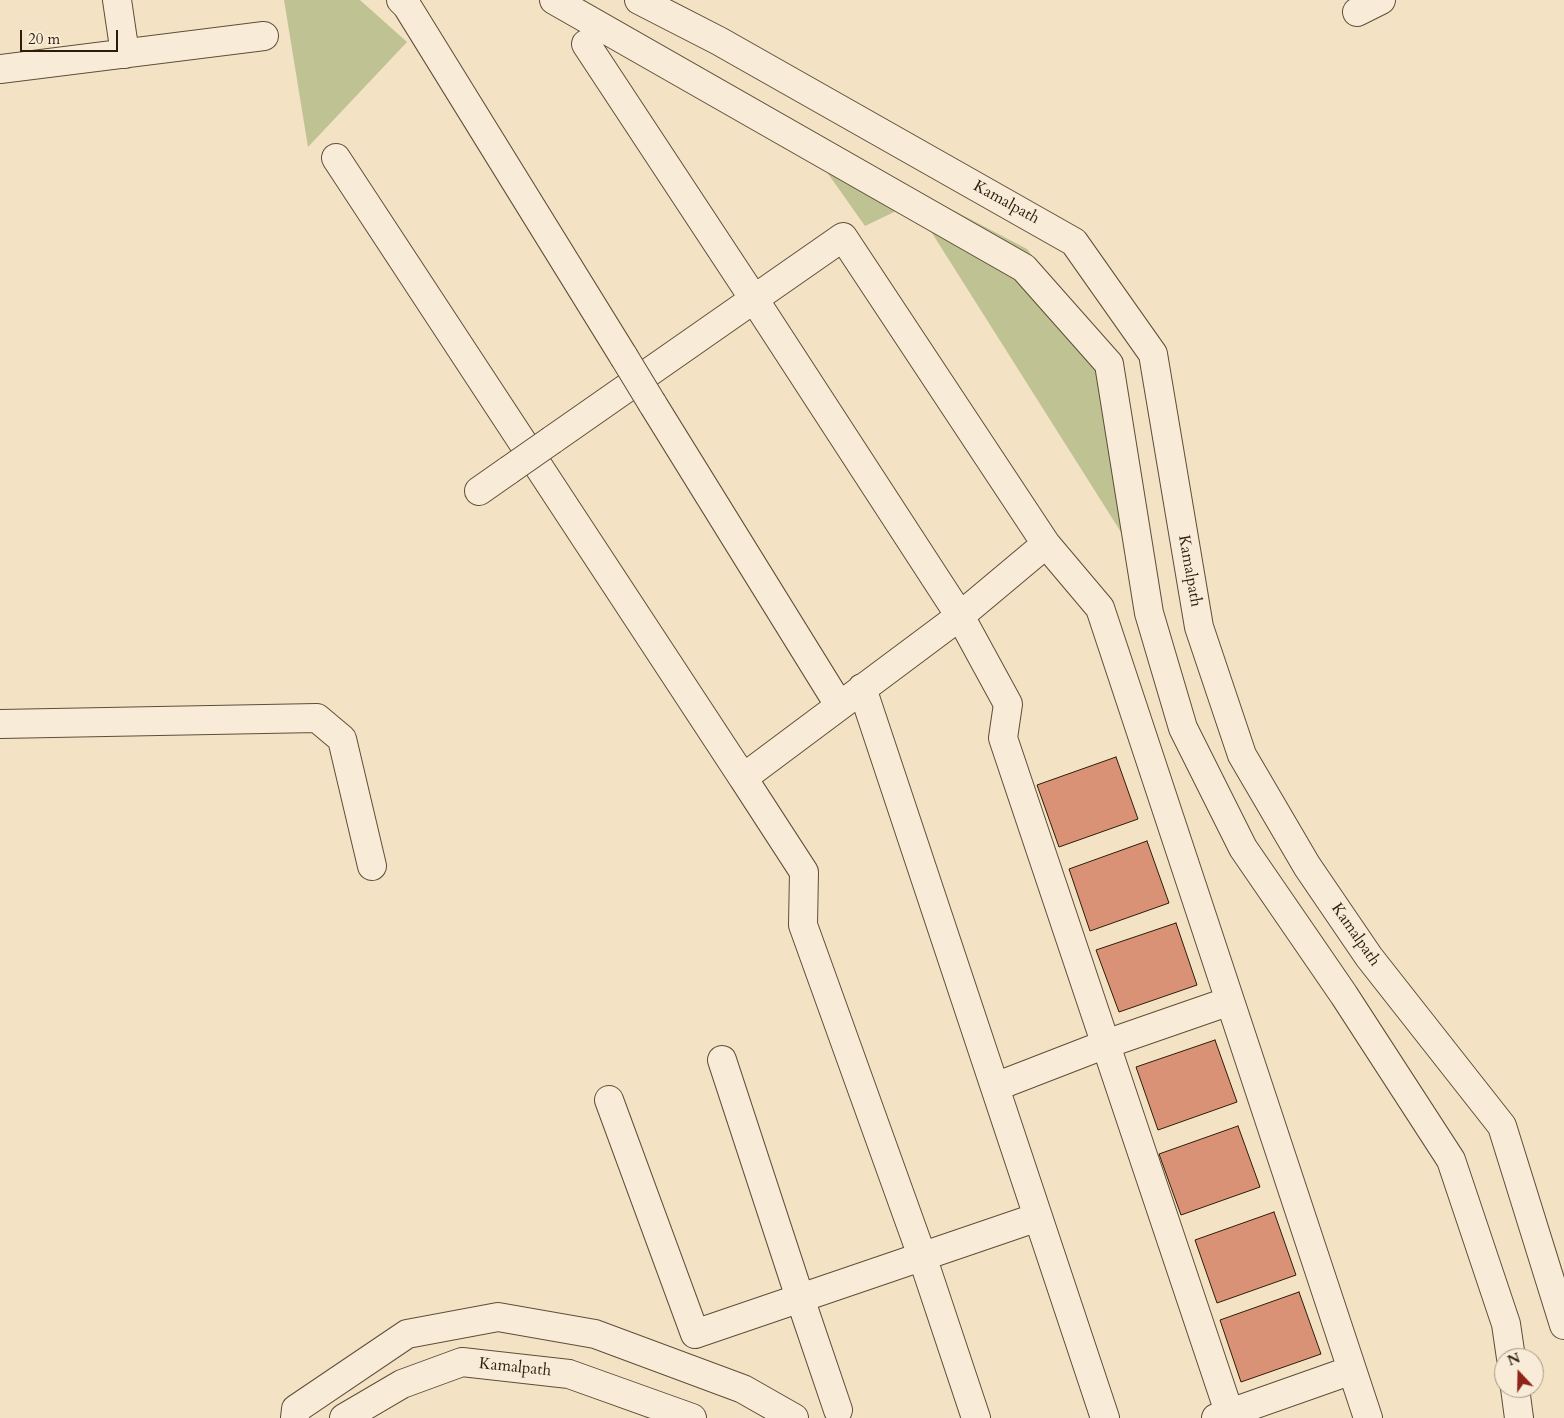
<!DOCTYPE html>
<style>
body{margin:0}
#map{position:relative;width:1564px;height:1418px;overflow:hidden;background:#f4e2c5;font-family:Cardo,serif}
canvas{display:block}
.north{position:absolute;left:1494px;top:1348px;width:50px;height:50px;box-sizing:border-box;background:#f8ecd9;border:1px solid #a69985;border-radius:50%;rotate:339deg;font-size:14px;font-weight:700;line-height:20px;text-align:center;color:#2c1d08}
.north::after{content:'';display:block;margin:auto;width:18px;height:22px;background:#8f2418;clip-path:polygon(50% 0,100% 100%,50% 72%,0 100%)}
.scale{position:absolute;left:20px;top:30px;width:98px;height:22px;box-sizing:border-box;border:2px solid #2c1d08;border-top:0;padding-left:6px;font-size:15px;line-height:18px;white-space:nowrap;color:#2c1d08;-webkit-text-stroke:4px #f8ecd9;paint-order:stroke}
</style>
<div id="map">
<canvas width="1564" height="1418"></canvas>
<div class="north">N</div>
<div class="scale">20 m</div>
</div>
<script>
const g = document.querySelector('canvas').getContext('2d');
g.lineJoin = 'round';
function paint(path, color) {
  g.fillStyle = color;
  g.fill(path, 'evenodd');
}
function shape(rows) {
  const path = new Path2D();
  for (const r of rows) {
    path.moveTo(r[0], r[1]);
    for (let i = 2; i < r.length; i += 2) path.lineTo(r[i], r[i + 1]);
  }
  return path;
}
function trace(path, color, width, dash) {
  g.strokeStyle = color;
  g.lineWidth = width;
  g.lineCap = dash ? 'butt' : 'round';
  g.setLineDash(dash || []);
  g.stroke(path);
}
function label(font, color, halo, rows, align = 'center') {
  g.font = font + ' Cardo,serif';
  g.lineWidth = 5;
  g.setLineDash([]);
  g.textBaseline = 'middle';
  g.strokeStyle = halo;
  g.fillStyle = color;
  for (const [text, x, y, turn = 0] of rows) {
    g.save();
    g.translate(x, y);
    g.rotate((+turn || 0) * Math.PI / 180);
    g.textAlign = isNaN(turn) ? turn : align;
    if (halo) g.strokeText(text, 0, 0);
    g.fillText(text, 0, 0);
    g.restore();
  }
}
paint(shape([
 [284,0,360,0,407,42,308,147],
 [795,127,1027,249,1107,357,1150,578,913,203,865,226]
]), '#bfc292');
const building = shape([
 [1116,757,1138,819,1059,847,1037,785,1116,757],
 [1147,841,1169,903,1090,931,1069,869,1147,841],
 [1176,923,1197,985,1119,1012,1096,950,1176,923],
 [1215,1040,1237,1102,1158,1130,1136,1067,1215,1040],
 [1238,1126,1260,1187,1181,1215,1159,1154,1238,1126],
 [1274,1212,1296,1275,1217,1303,1195,1240,1274,1212],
 [1299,1292,1321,1354,1241,1382,1220,1320,1299,1292]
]);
paint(building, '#d99275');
trace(building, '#2c1d08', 1);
const minor = shape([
 [117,0,125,54],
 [401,0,407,6,624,357],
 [554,0,1024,268,1109,364,1149,613,1183,728,1243,848,1344,995,1451,1160,1506,1324,1511,1358],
 [639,0,719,41,1074,242,1105,286,1153,354,1199,627,1242,755,1307,866,1369,957,1502,1126,1564,1325],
 [1357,12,1381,0],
 [0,69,264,36],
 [336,158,743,778,960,616,1008,704,1003,738,1231,1418],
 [652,403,839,705],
 [552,440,754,299,843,237,1046,544,960,616,754,299,586,44],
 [479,491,509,470],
 [1046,544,1100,608,1368,1418],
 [862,688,1105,1418],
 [0,724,317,718,342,739,372,866],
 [743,778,804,872,803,925,922,1256,976,1418],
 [722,1060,800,1298,838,1410],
 [995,1087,1106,1044,1230,1001],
 [609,1100,695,1334,1038,1217],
 [1515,1388,1519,1418],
 [295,1418,296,1409,407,1334,498,1317,595,1334,743,1389,794,1418],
 [344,1418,402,1384,462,1362,569,1374,692,1418],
 [1216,1418,1352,1370]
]);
trace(minor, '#5e4e37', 30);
trace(minor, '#f8ecd9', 28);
const minorBridge = shape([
 [624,357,652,403],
 [509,470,552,440]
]);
trace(minorBridge, '#5e4e37', 30, []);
trace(minorBridge, '#f8ecd9', 28);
label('16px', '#2c1d08', '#f8ecd9', [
 ["Kamalpath",1006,203,29],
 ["Kamalpath",1189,571,80],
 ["Kamalpath",1355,935,55],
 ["Kamalpath",515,1368,6]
]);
</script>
